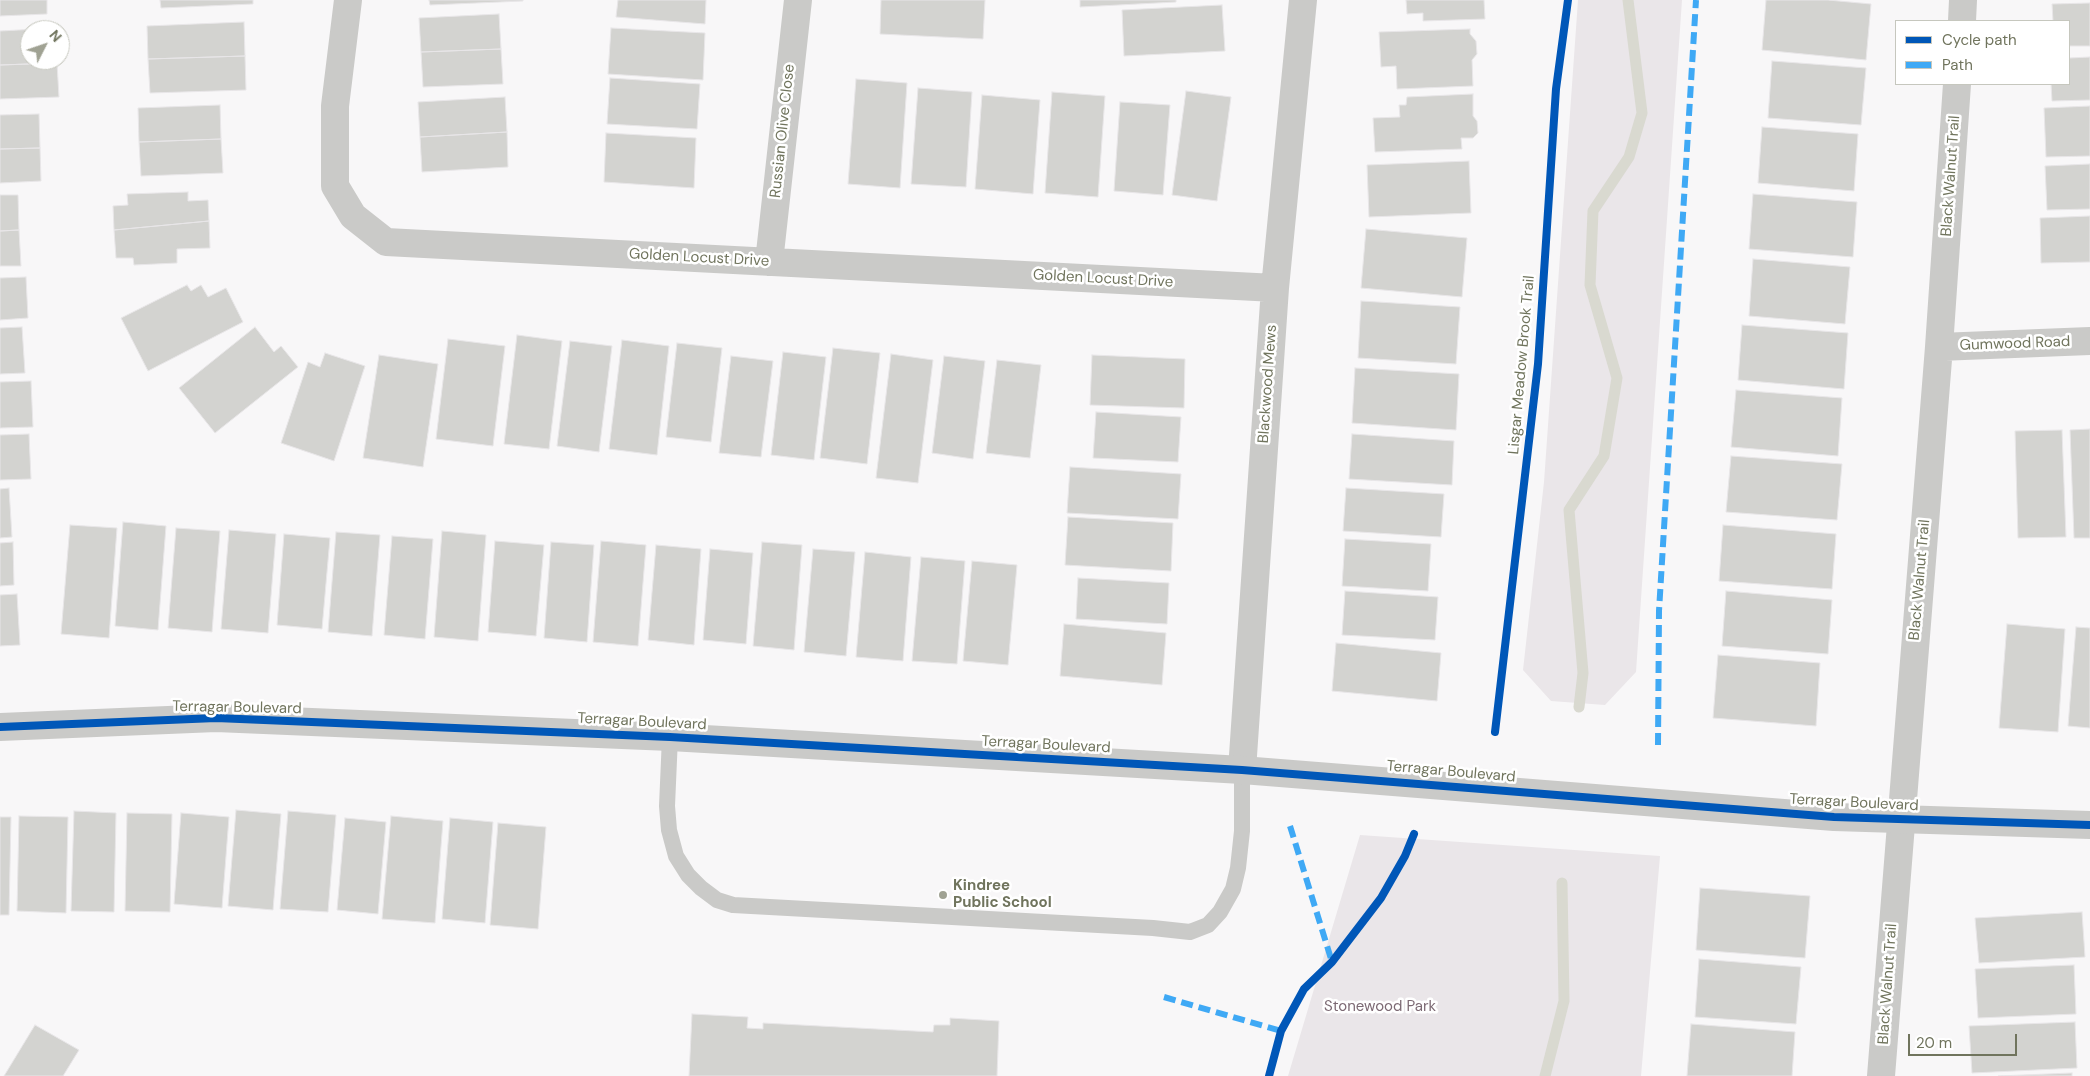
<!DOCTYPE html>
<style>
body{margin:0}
#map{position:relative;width:2090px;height:1076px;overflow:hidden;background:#f8f7f8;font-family:"DM Sans",sans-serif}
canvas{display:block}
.legend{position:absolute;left:1895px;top:20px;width:175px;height:65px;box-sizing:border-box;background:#fff;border:1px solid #c6c7be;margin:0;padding:6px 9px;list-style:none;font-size:15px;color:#70745d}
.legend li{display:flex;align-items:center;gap:10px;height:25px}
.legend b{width:25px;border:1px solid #c6c7be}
.north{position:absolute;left:20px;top:20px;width:50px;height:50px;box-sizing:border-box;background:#fff;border:1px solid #c6c7be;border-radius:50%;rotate:49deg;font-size:14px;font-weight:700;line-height:20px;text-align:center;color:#70745d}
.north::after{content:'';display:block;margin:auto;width:18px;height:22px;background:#a0a293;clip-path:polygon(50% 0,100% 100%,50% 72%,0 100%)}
.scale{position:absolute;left:1908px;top:1034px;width:109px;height:22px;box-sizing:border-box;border:2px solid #70745d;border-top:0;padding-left:6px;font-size:15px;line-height:18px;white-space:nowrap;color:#70745d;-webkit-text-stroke:4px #fff;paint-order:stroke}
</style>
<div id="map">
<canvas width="2090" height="1076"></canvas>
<ul class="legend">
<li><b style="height:6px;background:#0057b8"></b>Cycle path</li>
<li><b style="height:6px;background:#3fa9f5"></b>Path</li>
</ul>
<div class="north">N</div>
<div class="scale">20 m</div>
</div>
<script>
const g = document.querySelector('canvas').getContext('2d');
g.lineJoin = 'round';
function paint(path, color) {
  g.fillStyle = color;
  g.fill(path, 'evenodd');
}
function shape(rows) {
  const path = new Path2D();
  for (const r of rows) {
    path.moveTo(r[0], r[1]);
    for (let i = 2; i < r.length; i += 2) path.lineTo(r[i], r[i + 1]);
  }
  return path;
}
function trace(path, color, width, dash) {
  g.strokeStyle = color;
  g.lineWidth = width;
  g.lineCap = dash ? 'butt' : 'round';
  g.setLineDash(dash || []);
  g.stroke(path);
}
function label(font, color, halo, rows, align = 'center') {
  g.font = font + ' "DM Sans",sans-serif';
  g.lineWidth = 5;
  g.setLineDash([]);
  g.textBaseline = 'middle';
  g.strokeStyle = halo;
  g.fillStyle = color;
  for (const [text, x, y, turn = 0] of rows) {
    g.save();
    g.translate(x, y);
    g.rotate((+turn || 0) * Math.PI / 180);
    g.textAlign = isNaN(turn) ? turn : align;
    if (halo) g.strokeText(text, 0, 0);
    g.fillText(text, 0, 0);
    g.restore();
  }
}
paint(shape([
 [1578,0,1682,0,1636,672,1605,705,1551,701,1523,670,1544,482],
 [1360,835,1660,856,1641,1076,1288,1076]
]), '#eae6e9');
trace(shape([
 [1579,707,1583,673,1569,510,1604,456,1617,378,1590,285,1593,211,1629,157,1642,113,1628,0],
 [1545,1076,1564,1001,1562,883]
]), '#d9d9d0', 11);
const building = shape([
 [0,0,47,0,47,14,0,16,0,0],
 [160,0,253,0,253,4,161,8,160,0],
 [429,0,523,0,523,1,430,5,429,0],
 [618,0,706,0,705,24,616,17,618,0],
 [881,0,985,0,983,39,880,34,881,0],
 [1080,0,1176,0,1176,2,1080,7,1080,0],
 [1406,0,1484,0,1485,19,1423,21,1423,13,1407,14,1406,0],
 [1766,0,1828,0,1871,4,1866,60,1762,50,1766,0],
 [2090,3,2090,46,2069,46,2069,21,2053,21,2052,4,2090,3],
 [1222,5,1225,51,1124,56,1122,10,1222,5],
 [499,14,501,49,421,52,419,18,499,14],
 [244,22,245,56,148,59,147,26,244,22],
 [56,28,56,30,30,30,30,60,57,60,57,63,0,65,0,31,56,28],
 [611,28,705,33,703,80,608,74,611,28],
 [1470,29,1470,34,1476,41,1477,54,1472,60,1473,86,1397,89,1396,66,1381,67,1379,32,1470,29],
 [501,49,503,84,423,87,421,52,501,49],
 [245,56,246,90,150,93,148,59,245,56],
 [2090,57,2090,100,2052,101,2051,84,2069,84,2069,58,2090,57],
 [1772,61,1866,68,1861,125,1768,118,1772,61],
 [57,63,59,97,0,99,0,65,57,63],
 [610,78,700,84,697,129,607,124,610,78],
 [856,79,907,83,900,188,848,184,856,79],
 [918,88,972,92,966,187,911,184,918,88],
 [1186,91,1231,97,1217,201,1172,195,1186,91],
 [1052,92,1105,96,1098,197,1045,193,1052,92],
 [1473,94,1473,116,1477,121,1478,133,1473,138,1461,138,1462,149,1375,152,1373,118,1400,117,1399,105,1406,105,1407,97,1473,94],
 [982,95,1040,100,1033,194,975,189,982,95],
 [505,97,507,132,420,137,418,102,505,97],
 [1120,102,1170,105,1163,195,1114,191,1120,102],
 [220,105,221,139,139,142,138,108,220,105],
 [2090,106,2090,156,2046,157,2044,108,2090,106],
 [39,114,40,148,0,149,0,115,39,114],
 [1762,127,1858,134,1854,191,1758,183,1762,127],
 [507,132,508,167,422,172,420,137,507,132],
 [606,133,696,138,694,188,604,182,606,133],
 [221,139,223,173,141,176,139,142,221,139],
 [40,148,41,181,0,183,0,149,40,148],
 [1469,161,1471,213,1369,217,1367,165,1469,161],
 [2090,164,2090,209,2047,210,2045,166,2090,164],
 [188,192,188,201,208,200,209,221,114,230,113,206,128,205,127,194,188,192],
 [1753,194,1857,202,1853,257,1749,249,1753,194],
 [0,195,18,195,19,230,0,231,0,195],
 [2090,216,2090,262,2041,263,2040,218,2090,216],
 [209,221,210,248,177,249,177,263,134,265,133,258,116,258,114,230,209,221],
 [1366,229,1467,238,1462,297,1361,288,1366,229],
 [19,230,21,266,0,266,0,231,19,230],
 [1753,259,1850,267,1845,324,1749,316,1753,259],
 [26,277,28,318,0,320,0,278,26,277],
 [187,285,191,291,201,285,208,297,226,288,243,322,148,371,121,318,187,285],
 [1361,301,1460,307,1456,364,1358,358,1361,301],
 [1742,325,1848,333,1844,389,1738,380,1742,325],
 [22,327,25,373,0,374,0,328,22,327],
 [255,327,274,352,281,346,298,367,215,433,179,388,255,327],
 [517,335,562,341,549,449,504,444,517,335],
 [448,339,505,346,493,446,436,439,448,339],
 [622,340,669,346,657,455,609,449,622,340],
 [570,341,612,346,599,452,557,446,570,341],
 [677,343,722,348,711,442,666,437,677,343],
 [833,348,880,353,867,464,820,458,833,348],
 [783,352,826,357,814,460,771,455,783,352],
 [325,353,365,366,334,461,281,443,308,362,320,367,325,353],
 [891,354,933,360,918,483,876,478,891,354],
 [379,355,438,364,423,467,363,458,379,355],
 [1092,355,1185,359,1184,408,1090,405,1092,355],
 [731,356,773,361,761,457,719,453,731,356],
 [944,356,985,361,973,459,932,453,944,356],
 [997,360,1041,365,1030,458,986,453,997,360],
 [1355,368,1459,374,1456,430,1352,423,1355,368],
 [31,381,33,427,0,428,0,382,31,381],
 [1736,390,1842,398,1838,456,1731,447,1736,390],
 [1096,412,1181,417,1178,462,1093,458,1096,412],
 [2090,429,2090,538,2074,538,2070,430,2090,429],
 [2062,430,2066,537,2018,538,2015,431,2062,430],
 [29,434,31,479,0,480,0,435,29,434],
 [1352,434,1454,441,1452,485,1349,479,1352,434],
 [1731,456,1842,464,1837,520,1726,512,1731,456],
 [1070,467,1181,474,1178,519,1067,513,1070,467],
 [9,488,12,537,0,538,0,489,9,488],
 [1346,488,1444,494,1441,537,1343,531,1346,488],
 [1068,517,1173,523,1171,571,1065,565,1068,517],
 [123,522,166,526,158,630,115,626,123,522],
 [70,525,117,528,109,638,61,634,70,525],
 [1723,525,1836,534,1832,589,1719,581,1723,525],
 [176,528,220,531,212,632,168,628,176,528],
 [229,530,276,534,268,633,221,629,229,530],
 [442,531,486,535,478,641,434,637,442,531],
 [336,532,380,535,372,636,328,632,336,532],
 [284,534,330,538,322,629,277,625,284,534],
 [392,536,433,539,425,639,384,635,392,536],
 [1345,539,1431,544,1428,591,1342,586,1345,539],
 [495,541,544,545,536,636,488,632,495,541],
 [601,541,646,545,638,646,593,642,601,541],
 [13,542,14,585,0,586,0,543,13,542],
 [551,542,594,545,587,642,544,638,551,542],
 [762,542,802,545,794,650,753,646,762,542],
 [656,545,701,549,694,645,648,640,656,545],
 [710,549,753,553,746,644,703,640,710,549],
 [813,549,855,552,846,656,804,652,813,549],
 [865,552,911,557,903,661,856,657,865,552],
 [921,557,965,561,957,664,912,661,921,557],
 [972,561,1017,565,1008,665,963,661,972,561],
 [1078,578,1169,583,1167,624,1076,619,1078,578],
 [1345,591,1438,597,1435,640,1342,635,1345,591],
 [1726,591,1832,600,1828,654,1722,646,1726,591],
 [17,594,20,645,0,646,0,595,17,594],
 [1064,624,1166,633,1162,685,1060,676,1064,624],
 [2007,624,2065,629,2058,732,1999,728,2007,624],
 [2076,627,2090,628,2090,728,2068,726,2076,627],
 [1336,643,1441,653,1437,701,1332,691,1336,643],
 [1718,655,1820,663,1816,726,1713,718,1718,655],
 [236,810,281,814,273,910,228,906,236,810],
 [74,811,116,813,114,912,71,911,74,811],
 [288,811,336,815,328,912,280,909,288,811],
 [127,813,172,814,170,912,125,911,127,813],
 [181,813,229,817,222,908,174,904,181,813],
 [19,816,68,817,66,913,17,911,19,816],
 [391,816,443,821,435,923,382,919,391,816],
 [0,817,11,817,9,915,0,915,0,817],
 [345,818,386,822,378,914,337,910,345,818],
 [450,818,493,822,485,923,442,919,450,818],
 [498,823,546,827,538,929,490,925,498,823],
 [1700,888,1810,896,1805,958,1696,950,1700,888],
 [2082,912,2085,957,1979,963,1975,918,2082,912],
 [1699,959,1801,967,1796,1024,1695,1017,1699,959],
 [2074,965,2076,1014,1978,1018,1975,969,2074,965],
 [692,1014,748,1017,747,1028,763,1029,763,1023,933,1032,934,1025,950,1025,950,1018,999,1021,997,1076,689,1076,692,1014],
 [2075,1022,2077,1068,1972,1073,1969,1026,2075,1022],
 [1691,1024,1795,1032,1792,1076,1687,1076,1691,1024],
 [35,1025,79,1050,63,1076,4,1076,35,1025],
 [2072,1073,2072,1076,1998,1076,2072,1073]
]);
paint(building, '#d3d3d0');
trace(building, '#e8e6e8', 1);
trace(shape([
 [670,737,667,806,669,830,676,856,688,875,701,888,717,900,733,905,1153,928,1190,932,1208,925,1220,912,1233,889,1238,868,1242,831,1242,770]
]), '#cacac8', 16);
trace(shape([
 [348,0,335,106,335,186,353,216,386,242,1275,288],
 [1962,21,1963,0],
 [769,262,798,0],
 [1939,347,2090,341],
 [1242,770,1275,288,1303,0],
 [1881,1076,1939,347,1957,84]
]), '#cacac8', 28);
trace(shape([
 [0,727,216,718,670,737,1242,770,1834,817,2090,825]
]), '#cacac8', 28);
trace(shape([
 [1658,745,1659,611,1696,0],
 [1290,826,1332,962],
 [1164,997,1281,1031]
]), '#3fa9f5', 6, [12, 6]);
trace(shape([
 [0,727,216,718,670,737,1242,770,1834,817,2090,825],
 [1495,732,1538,364,1556,89,1568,0],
 [1269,1076,1281,1031,1304,989,1332,962,1381,898,1405,856,1414,834]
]), '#0057b8', 8);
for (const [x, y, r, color] of [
 [943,895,5,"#a0a293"]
]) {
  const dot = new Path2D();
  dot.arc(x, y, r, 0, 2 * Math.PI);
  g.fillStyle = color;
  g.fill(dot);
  trace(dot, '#fff', 2);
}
label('15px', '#70745d', '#fff', [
 ["Russian Olive Close",783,131,-84],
 ["Black Walnut Trail",1951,176,-86],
 ["Golden Locust Drive",699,258,3],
 ["Golden Locust Drive",1103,279,3],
 ["Gumwood Road",2015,344,-2],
 ["Lisgar Meadow Brook Trail",1522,365,-85],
 ["Blackwood Mews",1268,384,-86],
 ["Black Walnut Trail",1920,580,-85],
 ["Terragar Boulevard",237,708,1],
 ["Terragar Boulevard",642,722,3],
 ["Terragar Boulevard",1046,745,3],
 ["Terragar Boulevard",1451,772,5],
 ["Terragar Boulevard",1854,803,3],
 ["Black Walnut Trail",1888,984,-86]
]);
label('bold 15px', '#70745d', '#fff', [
 ["Kindree",953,886],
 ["Public School",953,903]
], 'left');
label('15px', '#7c6973', '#fff', [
 ["Stonewood Park",1380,1007]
]);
</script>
